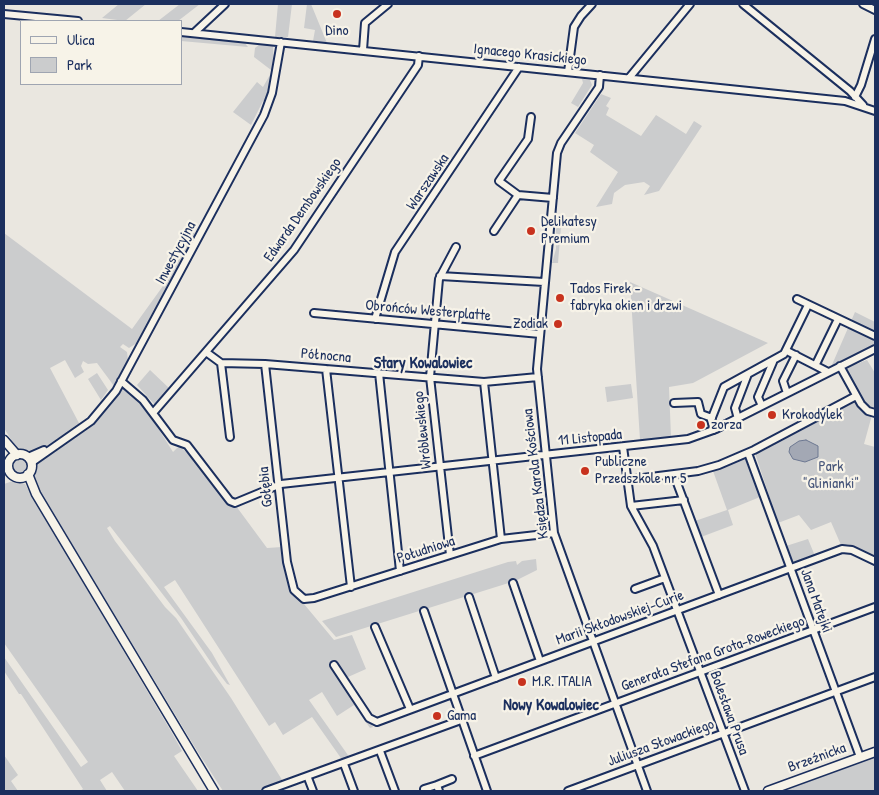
<!DOCTYPE html>
<meta charset="utf-8">
<style>
body{margin:0}
#map{position:relative;width:879px;height:795px;overflow:hidden;background:#eae7e0;font-family:"Patrick Hand",sans-serif}
canvas{display:block}
.frame{position:absolute;inset:0;border:5px solid #1b2f5e;pointer-events:none}
.legend{position:absolute;left:20px;top:20px;width:162px;height:65px;box-sizing:border-box;background:#f7f3e8;border:1px solid #9fa5b1;margin:0;padding:6px 9px;list-style:none;font-size:15px;color:#1b2f5e}
.legend li{display:flex;align-items:center;gap:10px;height:25px}
.legend b{width:25px;border:1px solid #9fa5b1}
</style>
<div id="map">
<canvas width="879" height="795"></canvas>
<div class="frame"></div>
<ul class="legend">
<li><b style="height:6px;background:#f7f3e8"></b>Ulica</li>
<li><b style="height:14px;background:#cbcccd"></b>Park</li>
</ul>
</div>
<script>
const g = document.querySelector('canvas').getContext('2d');
g.lineJoin = 'round';
function paint(path, color) {
  g.fillStyle = color;
  g.fill(path, 'evenodd');
}
function shape(rows) {
  const path = new Path2D();
  for (const r of rows) {
    if (r.length === 3) {
      path.moveTo(r[0] + r[2], r[1]);
      path.arc(r[0], r[1], r[2], 0, 2 * Math.PI);
      continue;
    }
    path.moveTo(r[0], r[1]);
    for (let i = 2; i < r.length; i += 2) path.lineTo(r[i], r[i + 1]);
  }
  return path;
}
function trace(path, color, width, dash) {
  g.strokeStyle = color;
  g.lineWidth = width;
  g.lineCap = dash ? 'butt' : 'round';
  g.setLineDash(dash || []);
  g.stroke(path);
}
function label(font, color, halo, rows, align = 'center') {
  g.font = font + ' "Patrick Hand",sans-serif';
  g.lineWidth = 4.5;
  g.setLineDash([]);
  g.textBaseline = 'middle';
  g.strokeStyle = halo;
  g.fillStyle = color;
  for (const [text, x, y, turn = 0] of rows) {
    g.save();
    g.translate(x, y);
    g.rotate((+turn || 0) * Math.PI / 180);
    g.textAlign = isNaN(turn) ? turn : align;
    if (halo) g.strokeText(text, 0, 0);
    g.fillText(text, 0, 0);
    g.restore();
  }
}
paint(shape([
 [119,4,146,4,125,21,102,18],
 [180,4,200,4,178,21,158,21],
 [278,4,292,4,288,37,275,37],
 [307,4,311,4,327,43,313,41,315,30,304,28],
 [181,36,244,42,248,47,181,41],
 [260,44,273,46,274,67,265,101,263,101,251,125,233,112,257,82,263,87,271,73,271,70,254,57,255,48],
 [582,79,590,80,592,85,578,107,571,103,583,83],
 [601,94,611,98,606,106,609,108,606,115,641,136,656,115,686,134,694,121,702,126,659,191,644,195,650,186,644,182,625,185,614,193,612,204,596,207,618,172,590,152,594,145,575,133],
 [562,215,558,263,552,263,556,249,556,216],
 [194,231,195,236,137,343,129,348,123,344,120,347,127,352,128,360,114,386,97,363,88,364,83,361,81,366,84,372,75,378,65,360,50,368,80,425,36,452,29,454,18,451,4,428,4,233,132,329,168,279],
 [630,282,768,343,693,383,669,387,671,437,640,440],
 [855,312,875,322,875,344,831,367],
 [867,360,875,373,875,410,869,409,862,403,842,369],
 [150,370,170,389,155,405,137,385],
 [97,373,108,390,101,400,88,379],
 [631,384,633,398,607,402,605,387],
 [124,387,141,401,173,452,179,446,201,465,236,506,267,548,282,547,289,579,299,598,334,640,352,635,366,669,348,677,347,685,373,727,370,728,354,705,337,716,322,692,309,700,350,758,343,761,312,717,283,735,275,722,269,726,175,580,164,587,212,653,230,685,227,684,214,667,181,618,110,526,107,528,115,541,165,607,176,618,231,698,284,783,258,791,223,791,196,749,30,475,34,463,82,433,106,410],
 [855,397,872,415,864,444,875,447,875,556,848,544,841,545,831,522,811,530,799,515,778,523,754,450],
 [19,466,9],
 [745,458,760,497,728,510,733,525,701,537,695,521,727,510,713,471],
 [16,480,25,484,172,733,182,751,174,756,198,791,125,791,112,772,100,780,107,791,80,791,83,789,21,694,19,694,4,671,4,657,81,767,88,762,4,643,4,484],
 [808,539,815,556,794,563,792,562,786,546],
 [536,559,537,570,515,581,336,637,322,621,508,562,516,561,517,565,522,561],
 [4,755,18,775,11,781,18,791,4,791],
 [875,758,875,791,782,791]
]), '#cbcccd');
const water = shape([
 [806,440,818,446,818,457,805,462,793,459,789,452,790,447,799,441,806,440]
]);
paint(water, '#a3a8b4');
trace(water, '#6d7892', 1);
const minor = shape([
 [743,4,850,91,863,105],
 [863,4,875,10],
 [4,14,78,21],
 [181,32,845,101,875,111],
 [194,33,225,4],
 [363,50,365,23,388,4],
 [568,72,574,27,581,16,592,4],
 [600,75,599,87,561,143,557,153,537,369,554,533,647,791],
 [629,78,690,4],
 [855,97,861,85,875,39],
 [531,117,528,139,499,181,518,195,553,198],
 [494,231,518,195],
 [440,276,544,282],
 [797,299,875,336],
 [314,313,540,334],
 [375,319,395,252,519,67],
 [787,351,828,372],
 [206,352,221,363,265,364,484,382,538,377],
 [221,363,230,437],
 [265,364,287,562,294,590,304,599,314,598,501,539,554,533],
 [816,364,838,319],
 [840,366,861,404,868,411,875,413],
 [326,369,351,587],
 [379,373,400,571],
 [121,381,143,400,173,440,187,445,230,501,235,503,281,484,688,439,716,429,875,349],
 [484,382,501,539],
 [787,393,783,381,796,355],
 [674,403,698,402,701,414,712,418],
 [762,406,758,397,773,362],
 [153,413,294,250,418,65,419,56],
 [738,419,735,408,748,374],
 [714,430,711,420,724,387,784,354,808,305],
 [623,447,631,506,653,546,745,791],
 [748,453,860,757],
 [28,457,44,450],
 [31,463,91,421,116,391,264,115,272,93,281,42],
 [674,475,719,595],
 [627,480,698,471,719,465,754,450,856,396],
 [631,506,684,500],
 [450,555,430,377,439,279,456,247],
 [513,583,540,661],
 [635,589,665,578],
 [469,597,496,678],
 [424,611,487,791],
 [375,627,410,709],
 [334,665,369,718,377,722,842,549,852,550,875,561],
 [380,751,395,791],
 [474,756,875,607],
 [344,764,354,791],
 [308,778,313,791],
 [424,789,437,785],
 [266,791,461,720],
 [439,791,437,785,452,779],
 [568,791,875,677]
]);
const major = shape([
 [4,440,17,455],
 [20,466,12],
 [28,474,36,494,214,791],
 [768,791,875,752]
]);
trace(minor, '#1b2f5e', 10);
trace(major, '#1b2f5e', 11);
trace(minor, '#f7f3e8', 6);
trace(major, '#f7f3e8', 8);
for (const [x, y, r, color] of [
 [337,14,5,"#c8321e"],
 [531,231,5,"#c8321e"],
 [560,298,5,"#c8321e"],
 [558,324,5,"#c8321e"],
 [772,415,5,"#c8321e"],
 [701,425,5,"#c8321e"],
 [585,471,5,"#c8321e"],
 [522,682,5,"#c8321e"],
 [437,716,5,"#c8321e"]
]) {
  const dot = new Path2D();
  dot.arc(x, y, r, 0, 2 * Math.PI);
  g.fillStyle = color;
  g.fill(dot);
  trace(dot, '#f7f3e8', 2);
}
label('15px', '#1b2f5e', '#f7f3e8', [
 ["Dino",337,31,"center"],
 ["Delikatesy",541,222],
 ["Premium",541,239],
 ["Tados Firek -",570,289],
 ["fabryka okien i drzwi",570,306],
 ["Zodiak",548,324,"right"],
 ["Krokodylek",782,415],
 ["zorza",711,425],
 ["Publiczne",595,462],
 ["Przedszkole nr 5",595,479],
 ["M.R. ITALIA",532,682],
 ["Gama",447,716]
], 'left');
label('15px', '#1b2f5e', '#f7f3e8', [
 ["Ignacego Krasickiego",530,55,6],
 ["Warszawska",428,182,-56],
 ["Edwarda Dembowskiego",303,210,-55],
 ["Inwestycyjna",176,253,-62],
 ["Obrońców Westerplatte",428,311,5],
 ["Północna",326,356,5],
 ["Wróblewskiego",423,430,-96],
 ["11 Listopada",590,438,-6],
 ["Księdza Karola Kościowa",536,474,-97],
 ["Gołębia",266,487,-96],
 ["Południowa",426,550,-18],
 ["Jana Matejki",816,601,70],
 ["Marii Skłodowskiej-Curie",620,618,-20],
 ["Generała Stefana Grota-Roweckiego",713,654,-20],
 ["Bolesława Prusa",729,713,70],
 ["Juliusza Słowackiego",661,743,-20],
 ["Brzeźnicka",817,758,-20]
]);
label('15px', '#47567a', '#f7f3e8', [
 ["Park",831,467],
 ["\"Glinianki\"",831,484]
]);
label('bold 16px', '#1b2f5e', '#f7f3e8', [
 ["Stary Kowalowiec",423,364],
 ["Nowy Kowalowiec",551,706]
]);
</script>
